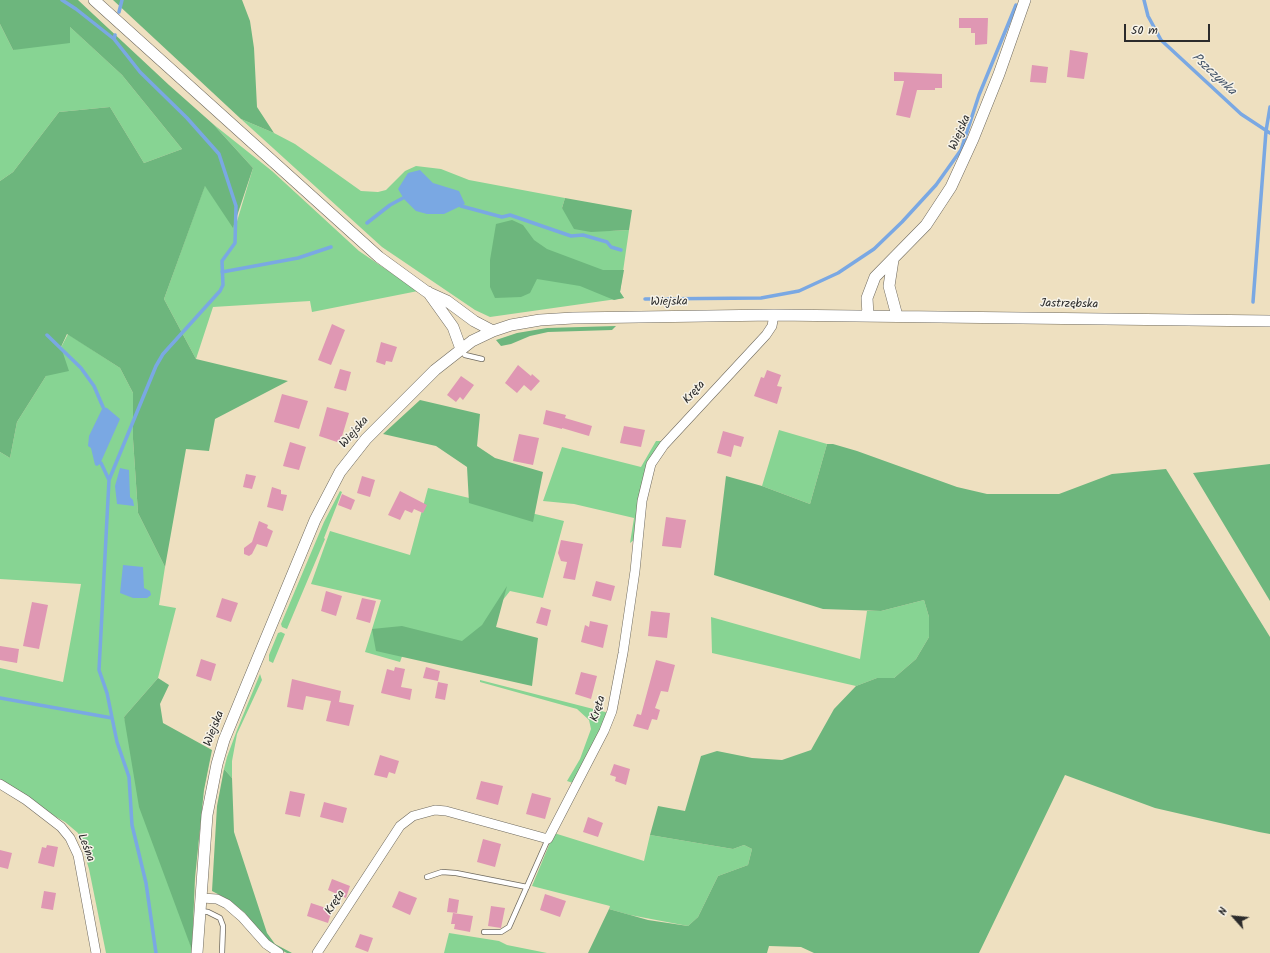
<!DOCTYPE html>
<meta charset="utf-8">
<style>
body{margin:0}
#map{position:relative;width:1270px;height:953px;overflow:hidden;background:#eee0c0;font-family:Kalam,sans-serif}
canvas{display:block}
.north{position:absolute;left:1214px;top:897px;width:40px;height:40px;-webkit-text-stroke:3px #f7f3e8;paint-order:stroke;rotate:297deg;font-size:11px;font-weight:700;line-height:16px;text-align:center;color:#2b2b2b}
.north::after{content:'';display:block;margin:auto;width:14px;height:18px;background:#2b2b2b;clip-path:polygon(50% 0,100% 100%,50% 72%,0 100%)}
.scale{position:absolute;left:1124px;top:24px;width:86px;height:18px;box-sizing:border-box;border:2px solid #2b2b2b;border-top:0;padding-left:5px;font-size:12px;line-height:14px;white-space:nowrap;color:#2b2b2b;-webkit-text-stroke:3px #f7f3e8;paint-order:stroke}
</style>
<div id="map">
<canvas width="1270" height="953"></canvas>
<div class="north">N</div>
<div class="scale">50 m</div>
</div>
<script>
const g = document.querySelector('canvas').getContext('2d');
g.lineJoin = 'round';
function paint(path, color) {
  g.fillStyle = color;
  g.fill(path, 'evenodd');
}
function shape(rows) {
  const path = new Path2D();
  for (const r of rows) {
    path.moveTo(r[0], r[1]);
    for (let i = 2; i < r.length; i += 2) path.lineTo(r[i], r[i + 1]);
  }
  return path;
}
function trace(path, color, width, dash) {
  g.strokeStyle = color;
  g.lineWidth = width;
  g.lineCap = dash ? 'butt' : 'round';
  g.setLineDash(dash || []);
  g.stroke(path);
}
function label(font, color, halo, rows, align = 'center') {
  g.font = font + ' Kalam,sans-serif';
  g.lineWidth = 3;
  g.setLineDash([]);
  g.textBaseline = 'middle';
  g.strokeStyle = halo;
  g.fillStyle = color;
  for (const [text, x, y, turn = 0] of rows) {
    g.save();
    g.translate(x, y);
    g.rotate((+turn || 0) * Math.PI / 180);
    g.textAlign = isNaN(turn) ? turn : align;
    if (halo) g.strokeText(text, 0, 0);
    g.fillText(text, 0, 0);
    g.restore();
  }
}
paint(shape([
 [0,24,13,50,69,26,122,75,182,149,144,163,110,107,59,112,13,172,0,181],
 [241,119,274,133,295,144,361,191,378,192,386,190,405,171,416,166,441,169,469,180,565,198,562,208,610,231,629,230,620,292,624,298,490,317,475,310,382,247],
 [213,124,272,171,359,251,418,291,312,312,310,301,213,307,196,359,164,299,205,185,235,228,253,168],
 [68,334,120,368,133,393,133,439,138,513,165,567,159,605,176,608,158,678,124,717,192,950,191,953,106,953,89,869,78,833,65,822,0,785,0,668,63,682,81,584,0,579,0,452,10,458,17,422,46,376],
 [779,430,827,444,810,504,762,486],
 [656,441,663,441,657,447,649,461,634,540,630,543,634,518,574,504,543,501,562,447,641,467],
 [428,488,564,521,543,598,510,591,487,620,464,646,410,634,400,662,365,652,381,600,311,584,330,531,410,555],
 [340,491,342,492,324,538,325,539,287,629,282,627,281,624,324,522],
 [924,600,929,617,929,637,916,659,894,678,877,678,856,686,712,653,711,617,860,659,867,611,881,611],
 [281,632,285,634,273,663,269,661,269,655,278,633],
 [260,674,262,680,237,734,232,761,232,778,224,769,227,757,237,730],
 [480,680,609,713,573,783,567,781,580,759,591,729,589,720,577,709,480,682],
 [554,833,644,861,650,835,733,849,744,845,752,849,748,865,718,876,698,917,688,926,630,915,609,909,610,906,532,886],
 [449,933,499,941,507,945,547,953,444,953]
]), '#87d493');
paint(shape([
 [0,0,78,0,169,85,213,124,253,168,233,228,205,186,164,299,196,359,288,381,215,419,209,451,186,449,165,567,138,513,133,439,133,393,120,368,67,334,61,347,69,371,46,376,17,422,10,458,0,452,0,181,13,172,59,112,110,107,144,163,182,149,122,75,70,27,70,43,13,50,0,24],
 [113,0,242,0,250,21,254,48,257,107,274,133,241,119],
 [565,198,632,210,629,230,591,232,574,229,562,208],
 [512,220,523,225,534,240,547,249,603,270,624,270,620,292,624,298,614,300,580,286,537,279,530,293,521,297,495,298,490,287,490,260,496,224],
 [616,326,612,330,548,332,530,336,511,344,501,346,496,340,517,333,547,328],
 [420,400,480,414,477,446,495,458,543,472,533,522,469,503,467,467,436,446,383,434],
 [827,444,833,444,857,451,957,487,987,494,1059,494,1112,474,1166,469,1270,637,1270,834,1259,832,1155,808,1065,775,979,953,814,953,801,947,769,946,767,953,588,953,609,909,648,920,688,926,698,917,718,876,748,865,752,849,744,845,733,849,650,835,658,806,685,811,701,756,717,751,752,758,782,760,811,750,834,709,856,686,877,678,894,678,916,659,929,637,929,617,924,600,881,611,823,609,714,575,726,476,762,486,810,504],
 [1270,464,1270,601,1193,473],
 [507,586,496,627,538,638,532,686,376,651,372,629,402,626,462,641,482,625],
 [158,678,169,685,160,704,163,723,212,750,204,790,195,878,192,950,139,807,124,717],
 [224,769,232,778,234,832,267,933,275,944,292,953,287,953,273,946,255,928,245,913,229,900,212,891,217,806]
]), '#6db67d');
paint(shape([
 [420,170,433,183,459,191,465,204,444,214,427,214,416,211,404,199,398,189,408,173],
 [103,407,107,408,120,419,100,464,97,466,95,465,91,448,88,446,89,436],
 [120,468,129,470,130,497,133,500,134,506,117,504,115,486],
 [123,565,143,567,144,588,150,591,151,595,147,598,133,598,120,593]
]), '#7aa8e3');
trace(shape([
 [62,0,76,9,114,39],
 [1144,0,1148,16,1161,40,1241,114,1270,133],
 [119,12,122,0],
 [115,35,114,39,140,72,187,118,219,154,236,206,235,243,222,261,223,285,220,291,163,354,156,366,109,480,99,670,107,693,117,742,129,777,132,825,146,883,156,953],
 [461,206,502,217,510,215,571,236,583,235,607,242,611,247,621,250],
 [367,223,390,205,403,198],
 [222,272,298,258,331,247],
 [645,299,761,298,799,291,838,273,874,249,902,222,936,185,961,150,979,95,1016,5],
 [1253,302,1266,131,1270,107],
 [47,335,81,368,94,386,103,407],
 [101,463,109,480],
 [0,698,112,718]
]), '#7aa8e3', 3.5);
paint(shape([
 [959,18,988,18,987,44,975,45,975,33,971,33,971,28,959,28],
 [1070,50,1088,53,1084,79,1067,77],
 [1032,65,1048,67,1046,83,1030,82],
 [894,72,942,74,942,88,935,88,935,90,917,90,910,118,896,115,904,81,894,81],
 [332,324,345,330,331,365,318,360],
 [381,342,397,347,392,362,386,361,385,365,376,362],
 [518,365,531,376,532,374,540,381,531,391,524,385,517,393,505,383],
 [340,369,351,372,346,391,334,388],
 [767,370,781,375,777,386,782,387,777,404,754,396,761,377,764,378],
 [461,376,474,385,463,400,460,397,456,402,447,395],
 [282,394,308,401,299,429,274,422],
 [327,407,349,413,340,443,319,436],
 [546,410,566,415,565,418,592,426,589,436,562,428,562,429,543,424],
 [624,426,645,430,641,447,620,443],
 [723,431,744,437,741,447,734,445,731,457,717,453],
 [519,434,539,438,533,465,513,461],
 [290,442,306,447,299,470,283,466],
 [246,474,256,476,252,489,243,487],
 [362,476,375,480,370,497,357,493],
 [272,487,281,490,281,494,287,495,283,511,267,507],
 [400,491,427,505,423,513,414,509,412,513,405,510,400,520,388,515],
 [342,494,355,500,351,510,338,505],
 [666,517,686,520,681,548,662,546],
 [259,521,268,525,267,528,273,531,267,547,257,544,252,554,249,556,244,554,244,548,252,542],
 [561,540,583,544,575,580,563,578,567,562,561,561,558,553],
 [596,581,615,586,611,601,592,596],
 [326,591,342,596,336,616,321,611],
 [222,598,238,603,231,622,216,617],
 [362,598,376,601,370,623,356,619],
 [32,602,48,605,39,649,23,646],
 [541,607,551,610,547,626,536,623],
 [651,611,670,613,667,638,648,636],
 [590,621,608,625,603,648,581,642,585,625,589,627],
 [0,646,19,649,17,663,0,660],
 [201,659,216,664,211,681,196,676],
 [656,660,675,665,668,692,661,691,655,708,660,710,657,720,652,719,648,730,633,726,637,714,641,715],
 [395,667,405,669,401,687,412,689,410,700,381,693,387,669,394,671],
 [426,667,440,671,438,681,423,678],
 [581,672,597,676,591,699,575,694],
 [292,679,341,691,339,702,354,705,349,726,326,721,331,701,306,696,303,710,287,707],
 [438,682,448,684,445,700,435,698],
 [380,755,399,761,395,774,389,772,387,778,374,775],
 [614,764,630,769,626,785,615,781,616,777,610,775],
 [481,781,503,786,498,805,476,799],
 [290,791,305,794,300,817,285,814],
 [532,793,551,798,545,819,526,814],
 [324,802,347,808,343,823,320,817],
 [588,817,603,823,598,837,583,832],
 [483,839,501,844,495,867,477,862],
 [47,845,58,847,54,867,38,863,42,847,46,848],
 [0,850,12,853,8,869,0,867],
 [332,879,350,886,346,898,328,890],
 [44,891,56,893,53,910,41,908],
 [399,891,417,898,410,915,392,907],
 [545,894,566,901,560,917,540,910],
 [449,898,459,900,457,913,447,912],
 [311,903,332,910,328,923,307,916],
 [491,906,505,908,501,928,488,926],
 [453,913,473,916,470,932,454,929,455,924,451,924],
 [360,934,373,938,368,952,355,947]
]), '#df97b3');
const service = shape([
 [462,350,465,355,482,359],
 [427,877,442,872,456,873,527,887],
 [201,911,208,912,220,918,223,926,222,953],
 [484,932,501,932,509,927,548,839]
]);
const minor = shape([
 [0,784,26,800,61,827,70,838,78,855,96,953],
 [202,898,217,899,227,904,242,917,266,944,279,953],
 [317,953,400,826,413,816,435,810,446,811,548,839,604,731,612,711,623,653,635,571,642,501,651,464,664,445,766,335,772,326,774,315]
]);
const tertiary = shape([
 [94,0,379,257,427,292,447,301,474,321,493,331],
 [893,260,889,286,897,316],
 [428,292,453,327,461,349],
 [868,315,867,298,875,277,926,225,951,187,973,139,999,74,1025,0],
 [197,953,207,815,217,764,224,740,247,684,315,520,340,472,366,439,435,370,472,341,493,331,511,325,540,320,573,318,774,315,1270,321]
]);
trace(service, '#6f6a5f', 6);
trace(minor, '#6f6a5f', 10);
trace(tertiary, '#6f6a5f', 12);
trace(service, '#fff', 4.5);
trace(minor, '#fff', 9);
trace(tertiary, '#fff', 11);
label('12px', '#2b2b2b', '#f7f3e8', [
 ["Wiejska",961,133,-67],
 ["Wiejska",669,303,-1],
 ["Jastrzębska",1069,305,1],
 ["Kręta",695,393,-48],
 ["Wiejska",355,433,-49],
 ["Kręta",599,709,-72],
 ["Wiejska",215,729,-69],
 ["Leśna",85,848,69],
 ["Kręta",336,903,-57]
]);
label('italic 13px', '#47576b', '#f7f3e8', [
 ["Pszczynka",1213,75,43]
]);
</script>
